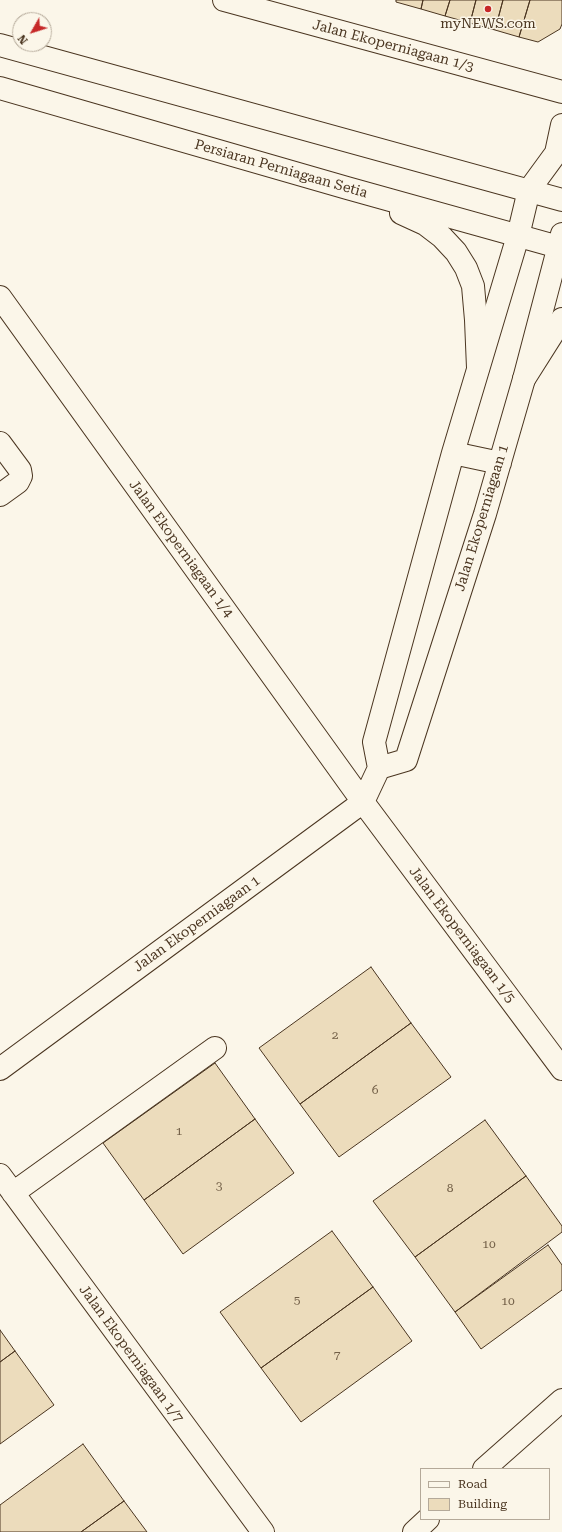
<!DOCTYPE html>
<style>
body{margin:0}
#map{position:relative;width:562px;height:1532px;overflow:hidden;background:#fbf6e9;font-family:"Roboto Serif",serif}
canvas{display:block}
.legend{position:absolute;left:420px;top:1468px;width:130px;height:52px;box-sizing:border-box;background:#fbf6e9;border:1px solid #b4a999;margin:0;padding:5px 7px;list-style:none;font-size:12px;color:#4a3520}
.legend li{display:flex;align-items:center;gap:8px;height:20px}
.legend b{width:20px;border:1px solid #b4a999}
.north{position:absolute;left:12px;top:12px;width:40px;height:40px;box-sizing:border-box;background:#fbf6e9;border:1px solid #b4a999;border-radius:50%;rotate:231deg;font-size:11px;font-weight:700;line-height:16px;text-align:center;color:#4a3520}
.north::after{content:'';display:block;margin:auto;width:14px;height:18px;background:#c62828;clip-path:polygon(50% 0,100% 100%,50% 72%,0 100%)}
</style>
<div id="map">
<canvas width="562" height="1532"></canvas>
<ul class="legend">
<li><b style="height:5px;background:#fbf6e9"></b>Road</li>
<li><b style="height:11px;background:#ecdcbc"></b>Building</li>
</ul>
<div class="north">N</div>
</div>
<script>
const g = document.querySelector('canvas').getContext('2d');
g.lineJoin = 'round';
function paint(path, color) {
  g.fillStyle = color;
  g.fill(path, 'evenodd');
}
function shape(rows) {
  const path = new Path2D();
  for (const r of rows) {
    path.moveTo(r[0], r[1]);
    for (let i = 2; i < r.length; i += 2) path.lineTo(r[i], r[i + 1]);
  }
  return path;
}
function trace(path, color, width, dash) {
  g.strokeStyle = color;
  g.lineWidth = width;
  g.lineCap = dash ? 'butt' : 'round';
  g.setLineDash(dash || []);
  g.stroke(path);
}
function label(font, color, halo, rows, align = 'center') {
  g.font = font + ' "Roboto Serif",serif';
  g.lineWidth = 3;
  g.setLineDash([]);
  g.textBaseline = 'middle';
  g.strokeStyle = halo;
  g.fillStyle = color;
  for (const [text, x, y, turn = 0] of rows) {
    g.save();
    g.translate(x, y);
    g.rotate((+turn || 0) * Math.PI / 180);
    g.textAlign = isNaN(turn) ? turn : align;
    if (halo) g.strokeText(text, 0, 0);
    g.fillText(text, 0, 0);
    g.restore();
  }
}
const building = shape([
 [396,0,423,0,421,9,396,2,396,0],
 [423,0,450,0,445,16,421,9,423,0],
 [450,0,476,0,470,23,445,16,450,0],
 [476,0,503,0,495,30,470,23,476,0],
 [503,0,530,0,519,37,495,30,503,0],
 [530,0,562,0,562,24,560,29,538,42,519,37,530,0],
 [371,967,411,1023,300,1104,259,1048,371,967],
 [411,1023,451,1077,339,1157,300,1104,411,1023],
 [215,1063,255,1119,144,1200,103,1143,215,1063],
 [255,1119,294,1173,183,1254,144,1200,255,1119],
 [485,1120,526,1176,415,1257,373,1201,485,1120],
 [526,1176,562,1226,562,1232,455,1312,415,1257,526,1176],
 [332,1231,373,1287,261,1368,220,1312,332,1231],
 [548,1245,562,1265,562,1290,481,1349,455,1312,548,1245],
 [373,1287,412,1341,301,1422,261,1368,373,1287],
 [0,1330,15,1351,0,1362,0,1330],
 [15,1351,54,1405,0,1444,0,1362,15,1351],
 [83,1444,124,1501,81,1532,0,1532,0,1505,83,1444],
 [124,1501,147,1532,81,1532,124,1501]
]);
paint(building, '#ecdcbc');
trace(building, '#4a3520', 1);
const minor = shape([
 [224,0,562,92],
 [0,297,363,802,562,1069],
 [0,443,20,470,21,476,18,482,0,495],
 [453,453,500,463],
 [379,768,406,760,485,514,524,379,562,234],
 [0,1069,363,802,379,768,374,742,453,453,518,236,529,190,556,153,562,125],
 [0,1175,263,1532],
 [13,1193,215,1048],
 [484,1469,562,1400],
 [414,1532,428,1519]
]);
const major = shape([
 [0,45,562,200],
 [0,88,347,188,562,248],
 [401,213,425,224,442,237,456,252,466,268,473,286,476,320,478,368],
 [524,379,562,319]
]);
trace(minor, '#4a3520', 24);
trace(major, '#4a3520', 24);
trace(minor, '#fbf6e9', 22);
trace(major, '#fbf6e9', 22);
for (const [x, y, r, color] of [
 [488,9,4,"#c62828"]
]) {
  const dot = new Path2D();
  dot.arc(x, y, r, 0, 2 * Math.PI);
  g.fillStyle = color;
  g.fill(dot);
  trace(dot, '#fbf6e9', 1.5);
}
label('12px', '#725f47', null, [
 ["2",335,1035],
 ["6",375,1090],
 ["1",179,1131],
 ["3",219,1186],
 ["8",450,1188],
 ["10",489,1244],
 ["5",297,1300],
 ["10",508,1301],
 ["7",337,1355]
]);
label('14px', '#4a3520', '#fbf6e9', [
 ["myNEWS.com",488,24]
]);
label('14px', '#4a3520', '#fbf6e9', [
 ["Jalan Ekoperniagaan 1/3",393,46,15],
 ["Persiaran Perniagaan Setia",281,169,16],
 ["Jalan Ekoperniagaan 1",482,518,-73],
 ["Jalan Ekoperniagaan 1/4",181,549,54],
 ["Jalan Ekoperniagaan 1",197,924,-36],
 ["Jalan Ekoperniagaan 1/5",462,935,53],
 ["Jalan Ekoperniagaan 1/7",131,1354,54]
]);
</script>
